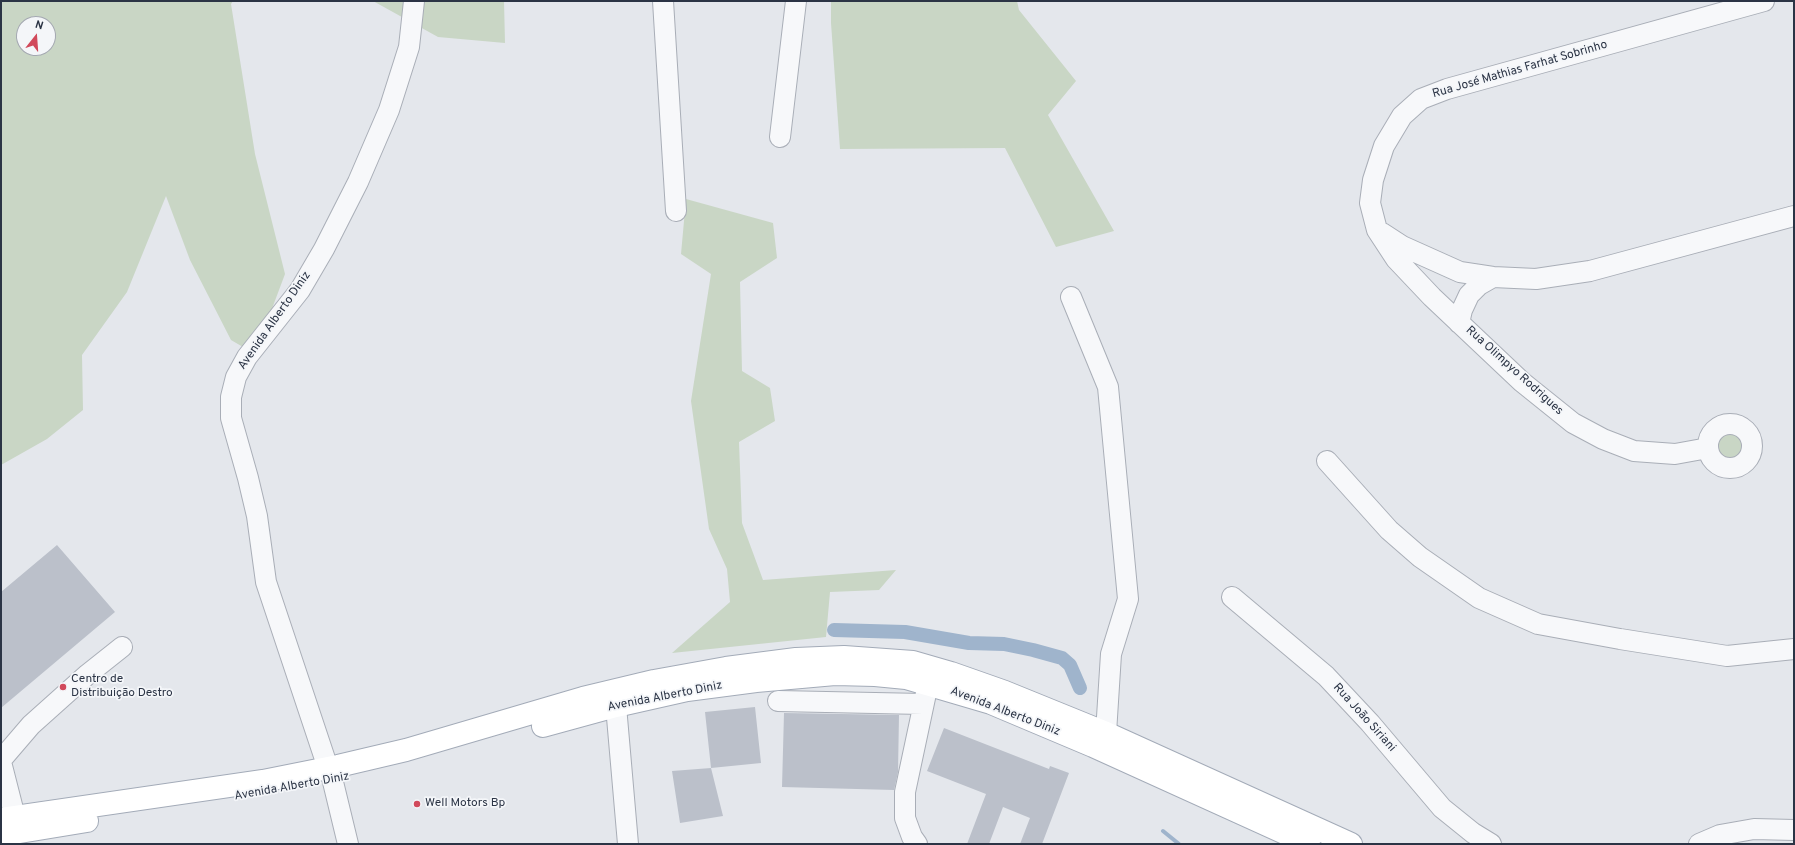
<!DOCTYPE html>
<meta charset="utf-8">
<style>
body{margin:0}
#map{position:relative;width:1795px;height:845px;overflow:hidden;background:#e4e7ec;font-family:Overpass,sans-serif}
canvas{display:block}
.frame{position:absolute;inset:0;border:2px solid #2b3445;pointer-events:none}
.north{position:absolute;left:16px;top:16px;width:40px;height:40px;box-sizing:border-box;background:#f4f6f9;border:1px solid #a4a8b1;border-radius:50%;rotate:17deg;font-size:11px;font-weight:700;line-height:16px;text-align:center;color:#2b3445}
.north::after{content:'';display:block;margin:auto;width:14px;height:18px;background:#d1495b;clip-path:polygon(50% 0,100% 100%,50% 72%,0 100%)}
</style>
<div id="map">
<canvas width="1795" height="845"></canvas>
<div class="frame"></div>
<div class="north">N</div>
</div>
<script>
const g = document.querySelector('canvas').getContext('2d');
g.lineJoin = 'round';
function paint(path, color) {
  g.fillStyle = color;
  g.fill(path, 'evenodd');
}
function shape(rows) {
  const path = new Path2D();
  for (const r of rows) {
    if (r.length === 3) {
      path.moveTo(r[0] + r[2], r[1]);
      path.arc(r[0], r[1], r[2], 0, 2 * Math.PI);
      continue;
    }
    path.moveTo(r[0], r[1]);
    for (let i = 2; i < r.length; i += 2) path.lineTo(r[i], r[i + 1]);
  }
  return path;
}
function trace(path, color, width, dash) {
  g.strokeStyle = color;
  g.lineWidth = width;
  g.lineCap = dash ? 'butt' : 'round';
  g.setLineDash(dash || []);
  g.stroke(path);
}
function label(font, color, halo, rows, align = 'center') {
  g.font = font + ' Overpass,sans-serif';
  g.lineWidth = 3.5;
  g.setLineDash([]);
  g.textBaseline = 'middle';
  g.strokeStyle = halo;
  g.fillStyle = color;
  for (const [text, x, y, turn = 0] of rows) {
    g.save();
    g.translate(x, y);
    g.rotate((+turn || 0) * Math.PI / 180);
    g.textAlign = isNaN(turn) ? turn : align;
    if (halo) g.strokeText(text, 0, 0);
    g.fillText(text, 0, 0);
    g.restore();
  }
}
paint(shape([
 [1,1,233,1,231,4,255,154,285,274,255,354,231,340,190,260,166,196,127,292,82,355,83,410,47,439,1,465],
 [24,24,48,24,48,48,24,48],
 [373,1,504,1,505,43,438,37],
 [831,1,1017,1,1019,10,1076,81,1048,115,1114,231,1056,247,1005,148,840,149,831,23],
 [686,199,773,223,777,258,740,282,742,371,770,388,775,421,739,442,742,523,763,580,896,570,879,590,830,592,826,637,672,653,730,602,727,569,709,529,691,401,711,274,681,254],
 [1730,446,12]
]), '#c9d6c5');
trace(shape([
 [1163,831,1179,844]
]), '#9fb4cc', 4);
trace(shape([
 [834,630,905,632,969,643,1004,644,1033,650,1062,658,1070,665,1080,688]
]), '#9fb4cc', 14);
paint(shape([
 [57,545,115,612,1,708,1,592],
 [755,707,761,763,711,768,705,712],
 [784,713,899,715,898,772,894,790,782,787],
 [944,728,1049,769,1050,766,1069,773,1042,844,1020,844,1030,818,1003,807,989,844,967,844,986,794,927,771],
 [711,768,723,816,680,823,672,771]
]), '#bbc0ca');
const minor = shape([
 [663,1,676,211],
 [780,137,796,1],
 [1382,233,1402,246,1460,272,1493,277,1536,279,1590,271,1794,216],
 [1071,297,1108,387,1128,599,1111,654,1106,733],
 [1459,323,1462,310,1469,295,1479,285,1493,277],
 [1730,446,22],
 [1708,448,1675,454,1634,451,1603,439,1573,423,1522,382,1432,297,1396,259,1377,230,1370,203,1373,180,1384,146,1402,116,1421,99,1447,89,1764,1],
 [1327,461,1389,530,1420,557,1479,598,1538,624,1620,639,1727,656,1794,649],
 [1232,597,1326,676,1370,723,1442,808,1473,833,1491,844],
 [778,701,923,704],
 [616,706,628,844],
 [1,760,31,725,88,674,122,647],
 [1,762,15,817],
 [328,768,266,582,257,516,248,478,231,418,231,397,236,377,247,357,300,290,324,249,358,182,389,110,409,47,414,1],
 [333,782,348,844],
 [917,844,912,837,905,818,905,792,928,684],
 [1699,844,1720,835,1754,829,1794,830]
]);
const major = shape([
 [543,726,616,706,687,690,756,681,835,674,875,675,906,678,991,703,1093,746,1309,844],
 [1,819,263,781,338,766,406,750,583,698,654,681,726,668,796,659,844,657,913,662,951,673,1005,692,1106,733,1351,844],
 [1,835,87,821]
]);
trace(minor, '#a9aeb7', 22);
trace(major, '#a3abb8', 24);
trace(minor, '#f7f8fa', 20);
trace(major, '#fff', 22);
for (const [x, y, r, color] of [
 [63,687,4,"#d1495b"],
 [417,804,4,"#d1495b"]
]) {
  const dot = new Path2D();
  dot.arc(x, y, r, 0, 2 * Math.PI);
  g.fillStyle = color;
  g.fill(dot);
  trace(dot, '#f4f6f9', 1.5);
}
label('12px', '#2b3445', '#f4f6f9', [
 ["Rua José Mathias Farhat Sobrinho",1520,70,-16],
 ["Avenida Alberto Diniz",275,321,-55],
 ["Rua Olimpyo Rodrigues",1514,371,42],
 ["Avenida Alberto Diniz",665,697,-11],
 ["Avenida Alberto Diniz",1005,712,21],
 ["Rua João Siriani",1364,718,48],
 ["Avenida Alberto Diniz",292,787,-10]
]);
label('12px', '#2b3445', '#f4f6f9', [
 ["Centro de",71,680],
 ["Distribuição Destro",71,694],
 ["Well Motors Bp",425,804]
], 'left');
</script>
